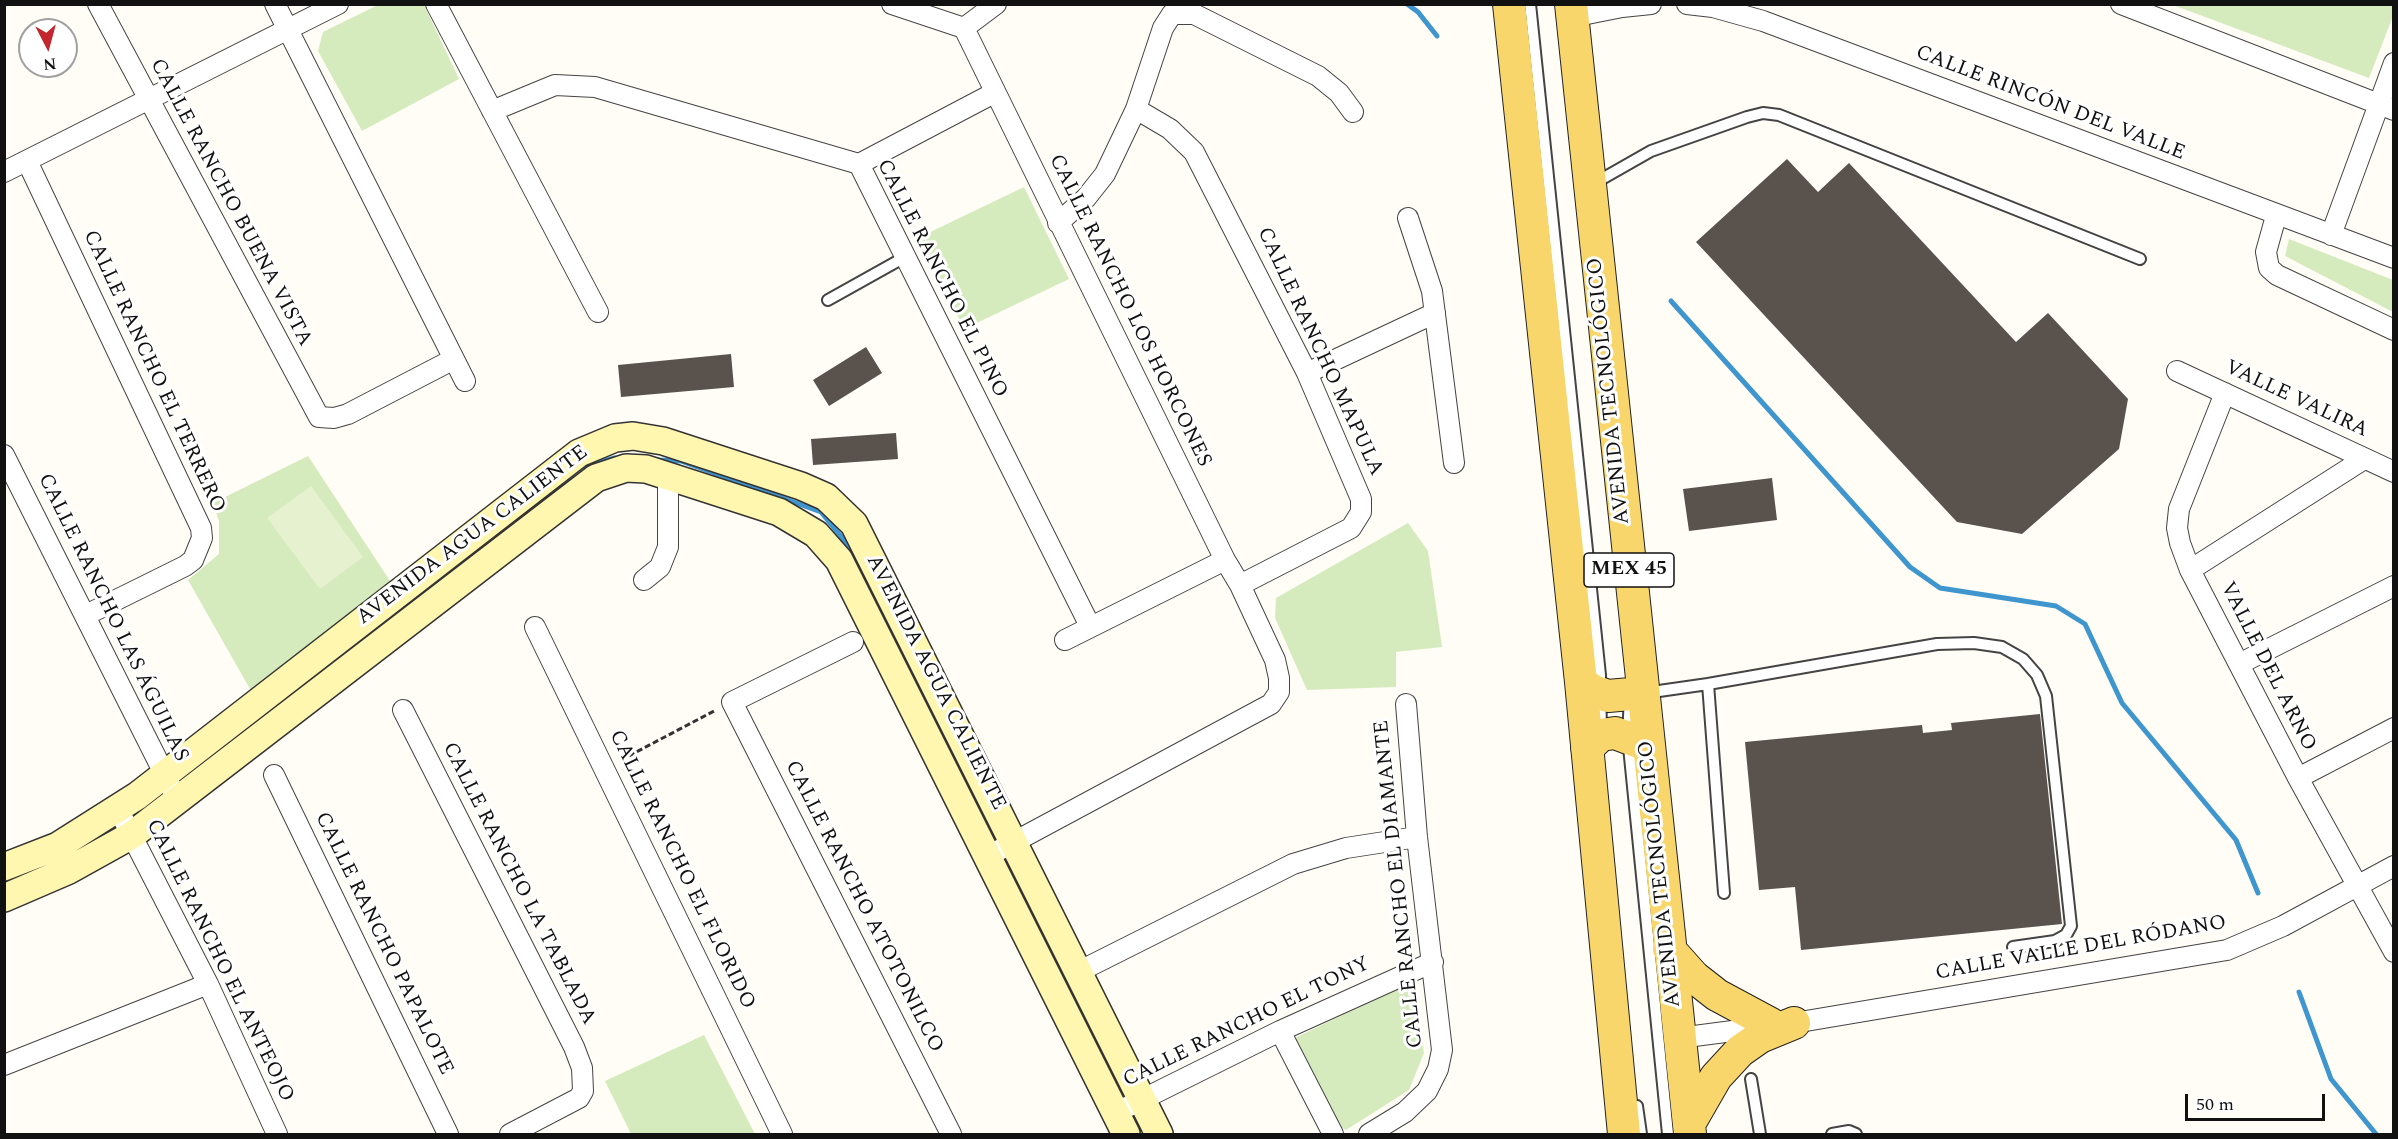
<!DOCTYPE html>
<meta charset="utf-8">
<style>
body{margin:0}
#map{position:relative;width:2398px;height:1139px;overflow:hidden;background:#fffdf5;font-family:Spectral,serif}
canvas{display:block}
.frame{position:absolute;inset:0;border:6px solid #111;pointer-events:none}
.north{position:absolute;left:18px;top:18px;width:60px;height:60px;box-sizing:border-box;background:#fff;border:2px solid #a0a0a0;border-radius:50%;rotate:174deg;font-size:16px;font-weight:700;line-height:24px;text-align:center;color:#111}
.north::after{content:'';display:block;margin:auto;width:21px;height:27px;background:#c4262e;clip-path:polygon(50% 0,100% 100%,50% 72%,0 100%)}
.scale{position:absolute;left:2185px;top:1094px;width:140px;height:27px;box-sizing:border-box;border:3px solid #111;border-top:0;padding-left:8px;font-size:18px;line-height:21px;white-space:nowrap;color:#111;-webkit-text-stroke:4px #fff;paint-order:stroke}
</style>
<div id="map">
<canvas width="2398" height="1139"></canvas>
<div class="frame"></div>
<div class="north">N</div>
<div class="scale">50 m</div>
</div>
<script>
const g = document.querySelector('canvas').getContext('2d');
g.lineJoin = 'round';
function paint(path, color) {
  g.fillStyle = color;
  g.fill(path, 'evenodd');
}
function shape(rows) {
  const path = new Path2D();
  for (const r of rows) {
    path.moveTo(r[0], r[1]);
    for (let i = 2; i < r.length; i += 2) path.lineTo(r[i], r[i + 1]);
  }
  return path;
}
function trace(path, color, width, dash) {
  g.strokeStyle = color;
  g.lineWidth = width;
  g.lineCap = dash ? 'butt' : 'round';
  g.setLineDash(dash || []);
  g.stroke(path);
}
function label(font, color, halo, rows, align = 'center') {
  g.font = font + ' Spectral,serif';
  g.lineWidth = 6;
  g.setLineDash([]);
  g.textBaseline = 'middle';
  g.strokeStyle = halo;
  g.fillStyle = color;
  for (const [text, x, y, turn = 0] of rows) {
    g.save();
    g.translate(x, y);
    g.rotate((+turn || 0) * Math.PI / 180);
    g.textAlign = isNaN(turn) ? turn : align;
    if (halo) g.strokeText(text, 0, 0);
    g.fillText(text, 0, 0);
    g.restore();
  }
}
paint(shape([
 [380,4,424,5,459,79,362,131,318,51,323,32],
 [2173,5,2393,5,2393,16,2369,78],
 [1024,187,1069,279,964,329,920,237],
 [2289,239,2393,280,2393,312,2285,256],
 [308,456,392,584,254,696,188,580,219,554,219,521,213,503],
 [1408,523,1428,551,1442,647,1396,652,1396,687,1307,690,1275,618,1276,598],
 [1413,980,1424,1053,1409,1090,1346,1130,1329,1121,1287,1042],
 [704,1035,755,1134,631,1134,605,1081]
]), '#d5ebbd');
paint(shape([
 [311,486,363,557,320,589,267,518]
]), '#e6f2cf');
trace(shape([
 [1407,4,1418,12,1437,36],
 [1671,301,1910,567,1940,588,2056,606,2085,624,2122,703,2236,840,2258,893],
 [657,460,681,461,821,512,848,545,991,829],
 [584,466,615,458],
 [82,846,111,829],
 [2299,992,2331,1079,2376,1134]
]), '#3f96cf', 5);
paint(shape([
 [1787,159,1818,192,1849,163,2016,342,2048,313,2128,399,2119,449,2022,534,1957,522,1696,242],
 [866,347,882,373,829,406,813,380],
 [731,354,734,387,621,397,618,365],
 [896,433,898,459,813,465,811,439],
 [1772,478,1777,520,1689,531,1683,489],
 [2040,714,2062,924,1801,950,1795,887,1759,890,1745,742,1922,725,1923,733,1952,730,1951,723]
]), '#5a524d');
const lane = shape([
 [1530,4,1600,675,1601,733],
 [1593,184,1651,151,1747,117,1763,113,1779,115,2140,259],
 [828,300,905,257],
 [1708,684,1937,644,1974,643,2002,647,2023,659,2037,675,2046,696,2071,926,2066,935,2055,941,2013,947],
 [1645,693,1708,684,1724,893],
 [1630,696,1628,737,1668,1134],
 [1751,1079,1760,1134],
 [1637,1106,1641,1134],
 [1832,1134,1849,1131,1856,1134]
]);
const street = shape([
 [98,4,319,417,334,418,348,414,454,359],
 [275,4,465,381],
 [436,4,598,312],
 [892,4,964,28,1225,560,1240,585,1275,660,1279,678,1279,692,1271,704,988,856],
 [1687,4,1713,7,1763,21,2394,258],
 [2121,4,2394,110],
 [1572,17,1622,7,1651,4],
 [964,28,996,4],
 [1136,109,1170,129,1194,152,1307,373,1361,499,1361,512,1351,528,1240,585],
 [492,111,555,85,595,87,859,164,1090,626],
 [27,161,201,528,202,538,193,560,185,566,86,615],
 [859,164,994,93],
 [4,172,338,4],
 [2276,216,2266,252,2269,268,2277,275,2394,330],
 [1408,218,1432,291,1454,463],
 [1058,223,1086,198,1105,174,1136,109,1163,28,1172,14,1194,14,1318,76,1339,93,1353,112],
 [2331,235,2394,63],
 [2177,371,2394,472],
 [1307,373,1435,313],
 [2225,393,2179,509,2177,528,2180,543,2190,570,2298,778,2394,952],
 [4,455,178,801],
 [2190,570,2364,459],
 [644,580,660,567,668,547,668,476],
 [535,627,782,1134],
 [1065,640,1225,560],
 [853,642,732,702,951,1134],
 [2239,664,2394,586],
 [403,710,574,1047,582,1068,583,1091,579,1098,510,1134],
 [274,775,448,1134],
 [2298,778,2394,728],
 [118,809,208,984,277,1134],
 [1078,972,1293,864,1346,848,1417,837],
 [1280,1031,1333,1134],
 [1679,1038,1794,1023,2227,950,2283,926,2394,866],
 [4,1065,208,984],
 [1115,1113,1280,1031,1433,962],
 [1369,1134,1405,1112,1427,1091,1438,1069,1442,1050,1417,837,1406,704]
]);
const secondary = shape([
 [4,867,58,846,137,796,579,453,615,438,633,436,663,441,801,486,826,497,854,524,1159,1134],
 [4,898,69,870,132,835,596,478,626,468,646,469,779,512,816,534,839,560,1126,1134]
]);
const primary = shape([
 [1509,4,1581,682,1624,1134],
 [1571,4,1690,1134],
 [1581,682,1593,691,1608,696,1642,693],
 [1587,748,1601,735,1615,733,1647,745],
 [1669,949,1694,977,1717,995,1771,1024],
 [1689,1124,1716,1077,1740,1051,1760,1037,1794,1023]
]);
trace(lane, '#444', 14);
trace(street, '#444', 22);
trace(secondary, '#333', 30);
trace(primary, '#222', 34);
trace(shape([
 [621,760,716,710]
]), '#333', 3, [6, 3]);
trace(lane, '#fff', 10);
trace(street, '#fff', 20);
trace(secondary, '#fff6b0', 27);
trace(primary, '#f9d66b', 32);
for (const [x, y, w] of [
 [1629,570,90]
]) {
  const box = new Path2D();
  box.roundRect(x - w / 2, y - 17, w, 34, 4.5);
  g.fillStyle = '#fff';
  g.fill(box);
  trace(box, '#111', 1.5);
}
label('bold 20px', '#111', null, [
 ["MEX 45",1629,570]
]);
label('21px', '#111', '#fff', [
 ["CALLE RINCÓN DEL VALLE",2050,104,21],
 ["CALLE RANCHO BUENA VISTA",230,203,62],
 ["CALLE RANCHO EL PINO",941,279,63],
 ["CALLE RANCHO LOS HORCONES",1129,311,64],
 ["CALLE RANCHO MAPULA",1319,352,65],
 ["CALLE RANCHO EL TERRERO",153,372,65],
 ["AVENIDA TECNOLÓGICO",1610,391,-96],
 ["VALLE VALIRA",2296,400,25],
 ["AVENIDA AGUA CALIENTE",473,536,-37],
 ["CALLE RANCHO LAS ÁGUILAS",112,618,64],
 ["VALLE DEL ARNO",2267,667,63],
 ["AVENIDA AGUA CALIENTE",935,683,63],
 ["CALLE RANCHO EL FLORIDO",681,870,64],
 ["AVENIDA TECNOLÓGICO",1661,874,-96],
 ["CALLE RANCHO LA TABLADA",518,884,63],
 ["CALLE RANCHO EL DIAMANTE",1400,884,-96],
 ["CALLE RANCHO ATOTONILCO",863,907,63],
 ["CALLE RANCHO PAPALOTE",383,944,64],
 ["CALLE VALLE DEL RÓDANO",2081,949,-10],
 ["CALLE RANCHO EL ANTEOJO",219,961,64],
 ["CALLE RANCHO EL TONY",1247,1023,-26]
]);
</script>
